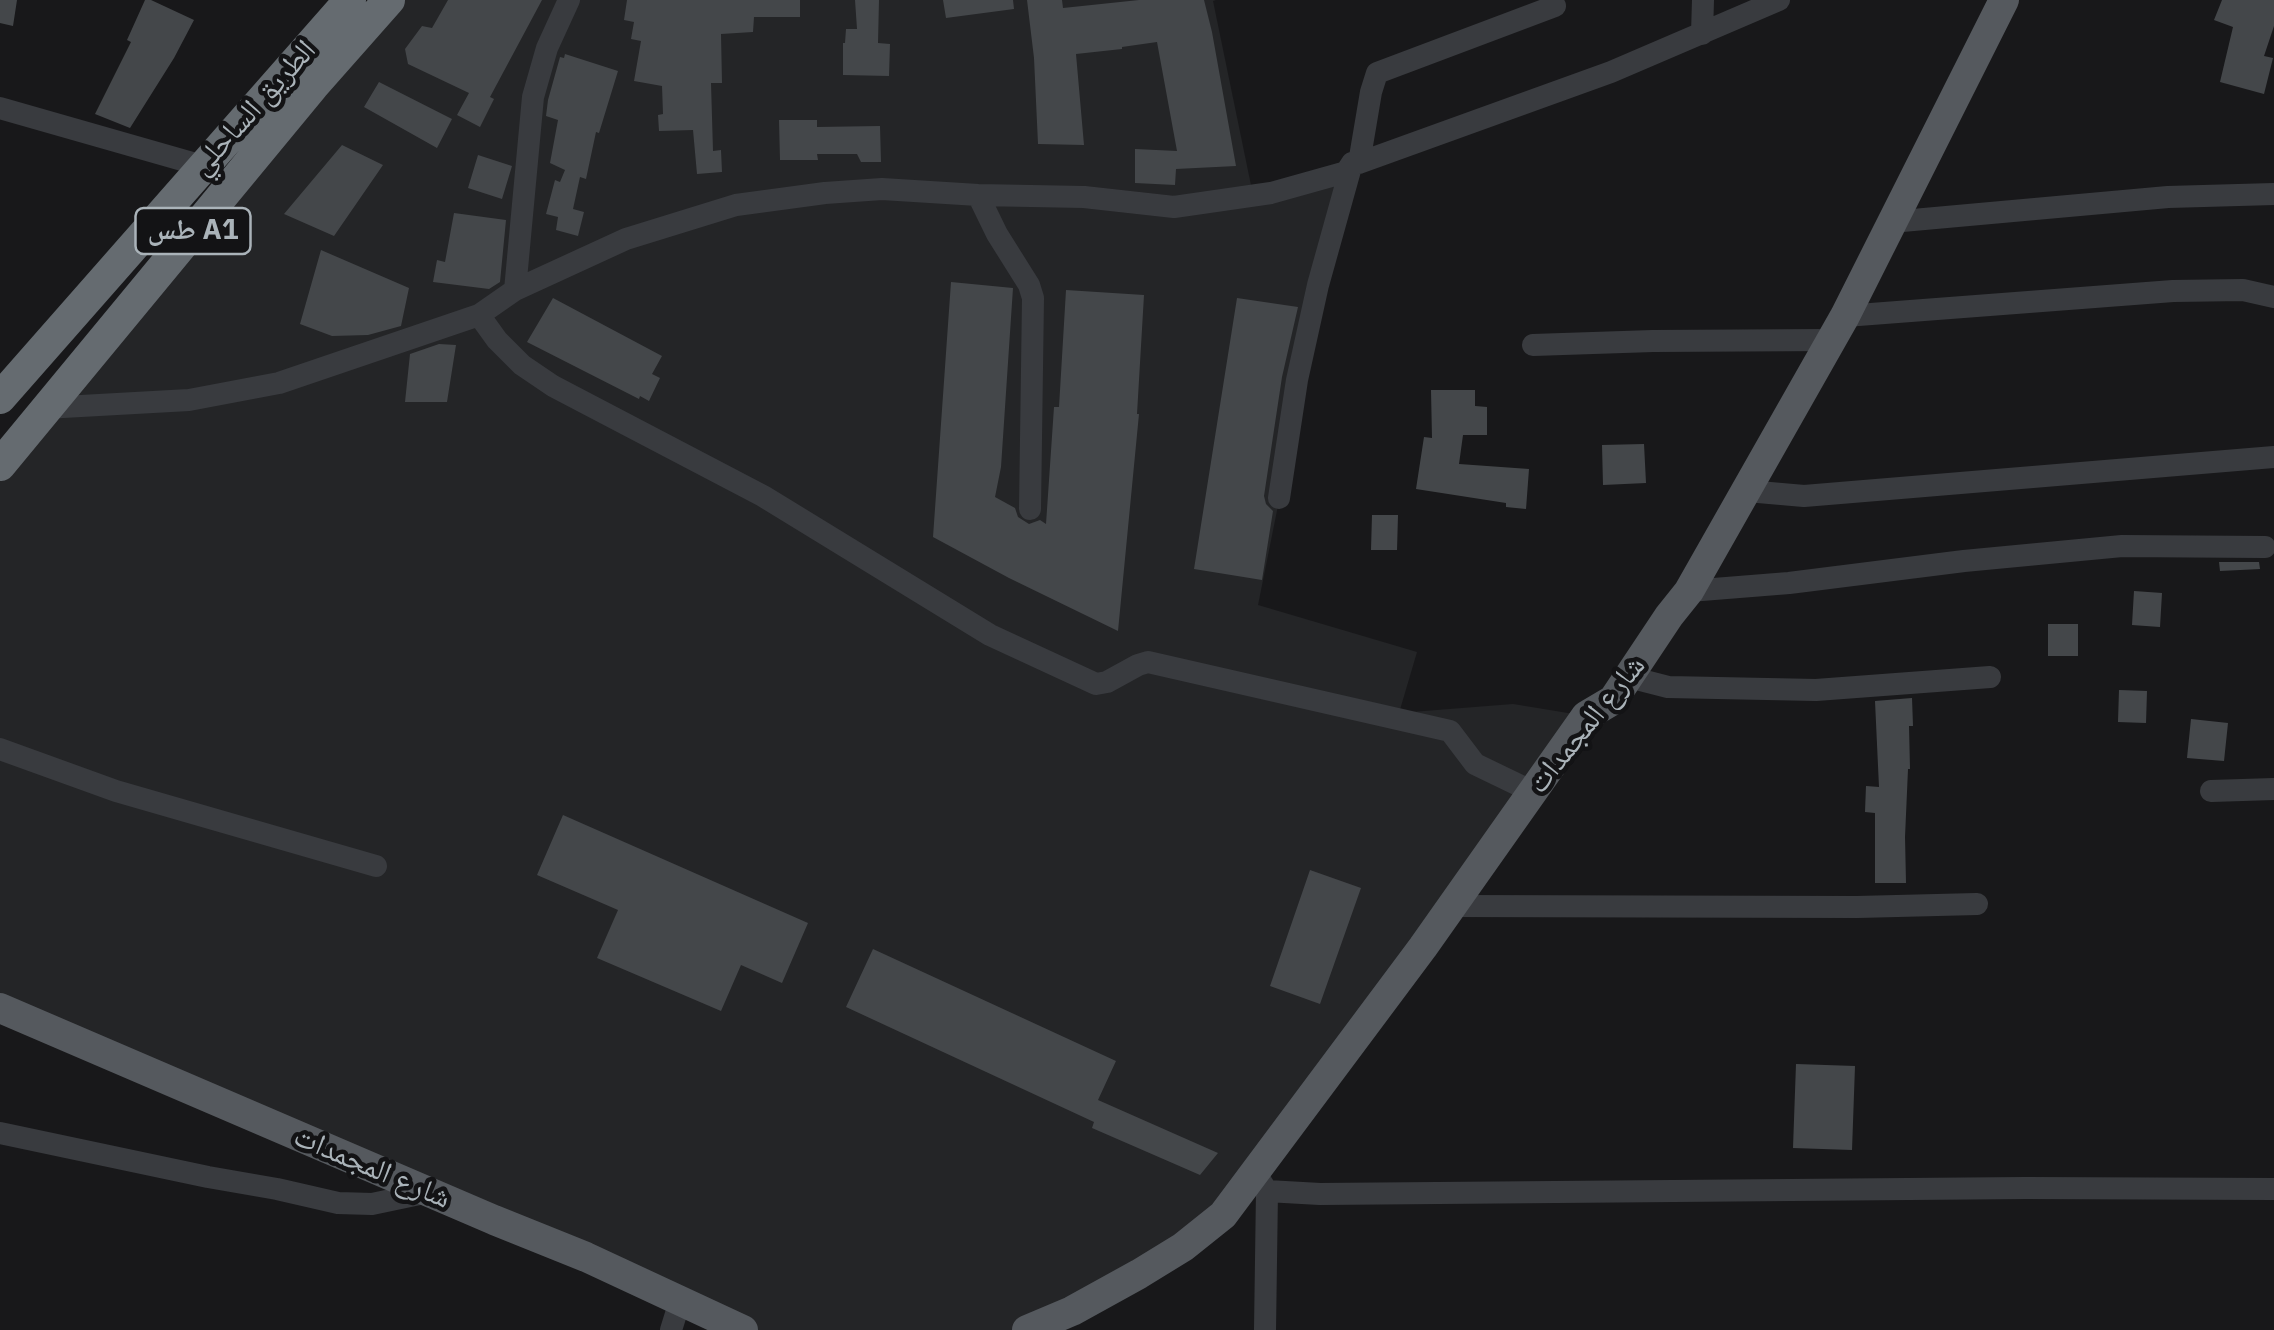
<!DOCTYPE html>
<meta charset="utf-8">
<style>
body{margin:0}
canvas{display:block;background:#18181a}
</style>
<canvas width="2274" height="1330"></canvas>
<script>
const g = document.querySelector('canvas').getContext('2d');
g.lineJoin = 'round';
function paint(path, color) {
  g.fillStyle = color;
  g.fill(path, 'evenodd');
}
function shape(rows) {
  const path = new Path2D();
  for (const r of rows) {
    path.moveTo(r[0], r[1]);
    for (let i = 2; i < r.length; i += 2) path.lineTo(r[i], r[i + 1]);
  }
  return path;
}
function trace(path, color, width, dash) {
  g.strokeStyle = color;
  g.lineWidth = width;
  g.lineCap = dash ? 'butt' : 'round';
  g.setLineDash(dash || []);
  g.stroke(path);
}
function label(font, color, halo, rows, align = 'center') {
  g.font = font + ' "IBM Plex Sans","Noto Naskh Arabic",sans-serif';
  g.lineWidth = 9;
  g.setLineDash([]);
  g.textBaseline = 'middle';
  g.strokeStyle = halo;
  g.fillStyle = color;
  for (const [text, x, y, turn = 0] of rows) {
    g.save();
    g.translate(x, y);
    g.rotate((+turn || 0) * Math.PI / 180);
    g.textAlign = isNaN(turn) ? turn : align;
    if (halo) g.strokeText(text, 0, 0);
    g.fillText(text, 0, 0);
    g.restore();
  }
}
paint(shape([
 [391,0,1216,0,1213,1,1253,195,1345,172,1258,605,1417,652,1399,713,1513,704,1586,716,1223,1215,1027,1330,754,1330,0,1008,0,465]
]), '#242527');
paint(shape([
 [0,0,17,0,13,26,0,23],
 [145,0,151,0,194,20,174,58,130,128,95,114,131,42,127,40],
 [448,0,542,0,490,97,494,99,480,127,457,115,469,93,408,64,405,49,422,26,432,28],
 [627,0,800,0,800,17,754,17,753,32,721,34,722,83,711,83,713,151,721,150,722,172,697,174,693,130,659,131,658,115,663,114,662,86,634,81,641,41,631,39,634,22,624,20],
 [855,0,879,0,878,43,890,44,889,76,843,75,843,43,845,43,846,29,857,29],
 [943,0,1013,0,1014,9,946,18],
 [1027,0,1062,0,1063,8,1139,0,1204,0,1212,32,1236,166,1176,169,1175,185,1135,183,1135,149,1177,151,1157,42,1122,47,1122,49,1076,54,1084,145,1038,144,1034,58],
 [2222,0,2274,0,2274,26,2264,56,2273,58,2264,94,2220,82,2233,27,2214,20],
 [565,54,618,71,599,133,596,132,586,179,580,177,573,209,584,212,578,236,556,230,558,217,546,214,555,180,560,182,565,170,550,163,558,120,546,116,548,100,560,57,564,58],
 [379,82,452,119,437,148,364,107],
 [779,120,817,120,817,127,880,126,881,162,861,162,857,154,817,154,818,160,780,160],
 [342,145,383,165,334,236,284,214],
 [478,155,512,166,502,199,468,188],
 [454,213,506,220,500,282,489,289,433,282,437,260,445,262],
 [321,250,409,288,401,326,368,335,332,336,300,324],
 [951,282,1013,288,1001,467,995,497,1015,508,1018,517,1029,524,1040,520,1046,524,1054,407,1059,407,1066,290,1144,295,1137,414,1139,414,1118,631,1009,578,933,537],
 [553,298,662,356,652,374,660,378,649,401,640,396,639,399,527,342],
 [1237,298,1298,307,1282,377,1264,496,1266,504,1273,511,1262,580,1194,569],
 [439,344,456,345,447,402,405,402,410,354],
 [1431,390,1475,390,1475,406,1487,407,1487,435,1463,435,1459,464,1529,469,1526,509,1506,507,1506,503,1416,489,1424,437,1432,438],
 [1644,444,1646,483,1603,485,1602,445],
 [1372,515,1398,515,1397,550,1371,550],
 [2219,562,2259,562,2260,569,2220,571],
 [2134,591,2162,593,2160,627,2132,625],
 [2048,624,2078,624,2078,656,2048,656],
 [2119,690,2147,691,2146,723,2118,722],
 [1912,698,1913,726,1909,726,1910,769,1908,769,1905,837,1906,883,1875,883,1875,813,1865,812,1866,786,1879,787,1875,701],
 [2191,719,2228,723,2224,761,2187,758],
 [563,815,808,923,782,983,741,965,721,1011,597,958,618,910,537,875],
 [1310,870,1361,888,1320,1004,1270,986],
 [873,949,1116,1061,1098,1100,1218,1153,1200,1175,1092,1128,1094,1122,846,1007],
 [1796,1064,1855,1066,1852,1150,1793,1148]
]), '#44474a');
trace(shape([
 [1702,34,1703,0],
 [0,108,203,166],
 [1359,163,1371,92,1377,73,1555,6],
 [978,195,997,234,1029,285,1033,298,1030,509],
 [1891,222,2168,197,2274,194],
 [515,290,533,97,547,48,569,0],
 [479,315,497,340,522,365,553,386,763,496,990,635,1096,684,1107,682,1138,665,1148,662,1450,731,1475,764,1533,792],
 [1845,316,2173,291,2243,290,2274,297],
 [1533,345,1653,341,1830,340],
 [45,408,189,400,279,383,479,315,515,290,626,239,736,205,825,193,882,189,978,195,1084,197,1174,207,1271,193,1346,172,1352,163,1359,163,1611,72,1779,0],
 [1747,491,1804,496,2274,457],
 [1279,498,1297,380,1318,285,1352,163],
 [1689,591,1789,583,1964,561,2122,546,2265,547],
 [1629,677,1668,687,1816,690,1990,677],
 [0,749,116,791,376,866],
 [2211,791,2274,789],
 [1452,906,1857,907,1977,904],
 [0,1133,208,1177,277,1189,338,1203,372,1204,429,1192],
 [1255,1172,1267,1191,1320,1194,2026,1188,2274,1189],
 [671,1330,680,1301],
 [1265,1330,1267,1191]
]), '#393b3f', 22);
trace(shape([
 [0,1008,494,1220,586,1257,743,1330],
 [1027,1330,1072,1311,1139,1274,1183,1247,1223,1215,1423,947,1586,716,1613,700,1669,616,1689,591,1845,316,2004,0]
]), '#55595e', 30);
trace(shape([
 [0,398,350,0],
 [0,465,313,86,389,0]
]), '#656b70', 32);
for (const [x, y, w] of [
 [193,231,115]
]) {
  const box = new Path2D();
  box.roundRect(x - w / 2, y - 23, w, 46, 8);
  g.fillStyle = '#131315';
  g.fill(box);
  trace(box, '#aab3b9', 2.5);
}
label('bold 28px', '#aab3b9', null, [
 ["طس A1",193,231]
]);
label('30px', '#aab3b9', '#131315', [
 ["الطريق الساحلي",254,108,-48],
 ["شارع المجمدات",1587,725,-51],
 ["شارع المجمدات",372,1168,23]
]);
</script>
